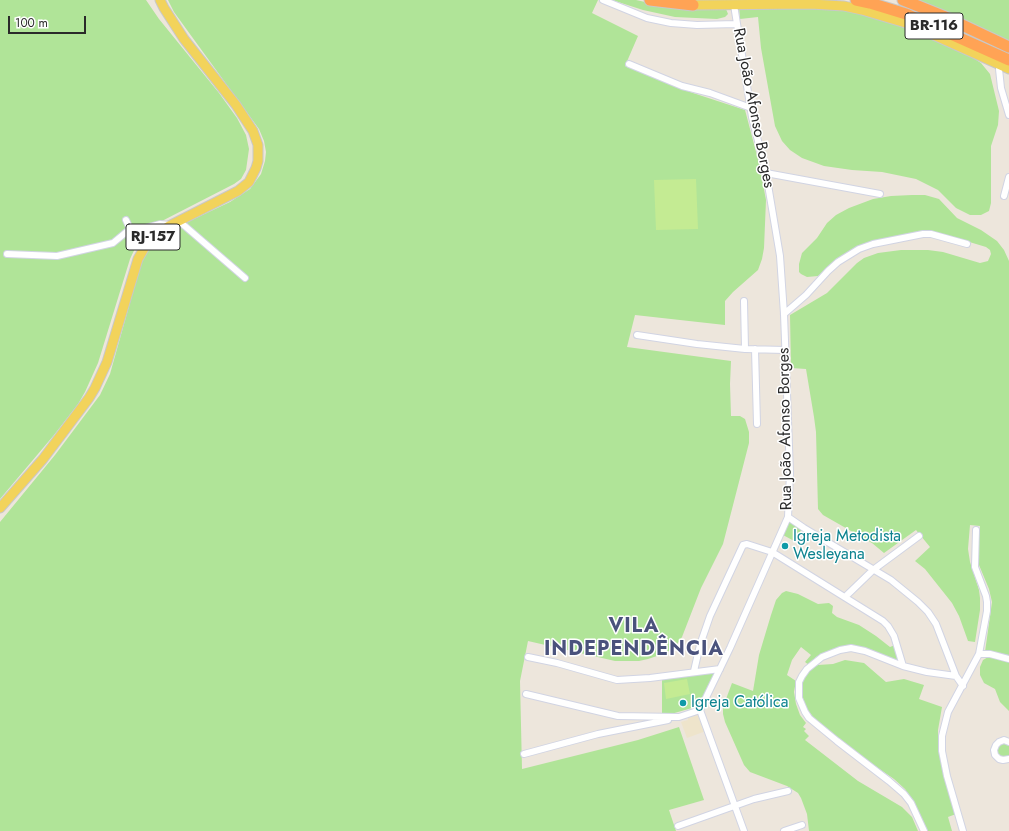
<!DOCTYPE html>
<meta charset="utf-8">
<style>
body{margin:0}
#map{position:relative;width:1009px;height:831px;overflow:hidden;background:#ede6dc;font-family:Jost,sans-serif}
canvas{display:block}
.scale{position:absolute;left:8px;top:16px;width:78px;height:18px;box-sizing:border-box;border:2px solid #2a2a2a;border-top:0;padding-left:5px;font-size:12px;line-height:14px;white-space:nowrap;color:#2a2a2a;-webkit-text-stroke:3px #fff;paint-order:stroke}
</style>
<div id="map">
<canvas width="1009" height="831"></canvas>
<div class="scale">100 m</div>
</div>
<script>
const g = document.querySelector('canvas').getContext('2d');
g.lineJoin = 'round';
function paint(path, color) {
  g.fillStyle = color;
  g.fill(path, 'evenodd');
}
function shape(rows) {
  const path = new Path2D();
  for (const r of rows) {
    path.moveTo(r[0], r[1]);
    for (let i = 2; i < r.length; i += 2) path.lineTo(r[i], r[i + 1]);
  }
  return path;
}
function trace(path, color, width, dash) {
  g.strokeStyle = color;
  g.lineWidth = width;
  g.lineCap = dash ? 'butt' : 'round';
  g.setLineDash(dash || []);
  g.stroke(path);
}
function label(font, color, halo, rows, align = 'center') {
  g.font = font + ' Jost,sans-serif';
  g.lineWidth = 3;
  g.setLineDash([]);
  g.textBaseline = 'middle';
  g.strokeStyle = halo;
  g.fillStyle = color;
  for (const [text, x, y, turn = 0] of rows) {
    g.save();
    g.translate(x, y);
    g.rotate((+turn || 0) * Math.PI / 180);
    g.textAlign = isNaN(turn) ? turn : align;
    if (halo) g.strokeText(text, 0, 0);
    g.fillText(text, 0, 0);
    g.restore();
  }
}
paint(shape([
 [698,714,699,718,701,718,706,731,687,738,681,722,688,720,688,718]
]), '#eee4cb');
paint(shape([
 [0,0,146,0,159,19,219,93,237,118,246,135,249,149,246,170,241,179,234,184,158,223,145,233,139,240,130,259,98,363,85,392,78,404,54,435,0,499],
 [168,0,598,0,592,13,638,36,625,66,693,93,745,110,759,163,766,200,764,248,762,259,758,270,733,292,725,301,725,325,635,315,627,347,731,361,730,384,731,416,740,416,745,419,749,432,749,443,723,544,701,588,682,637,676,646,671,650,663,654,648,659,639,661,615,661,528,641,520,681,522,769,638,740,679,727,704,800,669,810,676,831,0,831,0,522,55,455,100,395,110,374,140,267,144,256,151,247,161,238,175,228,230,202,250,189,261,174,265,161,266,152,264,141,259,129,187,30,174,12],
 [612,0,636,0,645,2,726,9,728,14,725,17,717,19,675,17,643,10],
 [910,0,1009,0,1009,43],
 [739,6,822,7,855,12,892,23,920,34,973,58,981,63,990,74,999,111,998,125,991,146,991,203,989,211,981,215,970,215,956,208,938,190,916,179,882,172,852,170,824,166,802,158,790,150,782,141,775,126,761,48,758,17,740,19],
 [912,195,925,195,939,199,957,218,981,230,997,241,1004,250,1009,261,1009,657,985,652,992,602,989,589,979,565,978,550,980,526,970,525,968,549,970,562,979,590,980,598,980,610,975,642,968,641,959,616,952,603,925,569,915,561,930,547,916,530,884,553,872,543,823,515,818,509,816,432,814,417,806,369,791,368,790,315,827,293,857,263,864,258,878,253,901,250,928,250,943,252,980,263,988,261,991,254,990,250,986,247,943,234,924,232,908,234,871,241,856,247,840,258,818,276,807,277,801,274,799,272,799,264,802,253,817,238,827,223,836,215,849,208,873,199,891,196],
 [790,521,802,528,796,542,783,535],
 [786,591,798,594,818,604,829,603,833,606,832,613,837,617,859,625,876,636,890,647,895,645,900,662,863,648,850,645,840,647,826,652,816,657,809,665,805,662,811,655,801,647,792,660,787,675,796,681,794,692,796,704,800,715,806,723,803,727,806,729,804,731,809,736,805,740,858,781,902,807,912,817,918,831,809,831,807,814,801,798,798,793,787,786,750,772,744,765,725,722,723,714,723,707,732,683,753,691,759,655,771,615,776,600,782,593],
 [990,656,1009,661,1009,711,1000,702,995,689,984,683,980,675,980,667,983,660],
 [845,660,864,663,886,682,904,679,924,685,919,699,942,707,938,730,938,749,956,814,948,817,952,831,926,831,912,799,905,789,894,779,875,766,818,723,806,708,801,696,801,681,803,677,813,667,818,665,833,664],
 [715,671,699,706,671,714,662,715,662,679],
 [1000,742,1009,743,1009,758,1002,759,995,751]
]), '#b0e498');
paint(shape([
 [696,179,698,229,656,230,654,180],
 [687,679,690,694,666,699,664,683]
]), '#c4eb93');
const minor = shape([
 [603,0,647,18,671,23,697,25,736,24],
 [734,5,752,117,766,173,780,256,784,314,790,473,788,517,730,648,700,710,744,831],
 [629,64,682,86,710,93,751,108],
 [1001,65,999,69,1001,88,1009,115],
 [766,173,880,194],
 [1004,196,1009,177],
 [126,220,130,229,134,231,160,224,171,225],
 [179,221,245,278],
 [7,254,57,256,113,243,130,229],
 [744,301,745,349],
 [784,314,806,295,828,271,838,262,859,249,873,244,923,234,931,234,967,244],
 [637,335,697,344,745,349,785,350],
 [755,349,757,424],
 [788,517,804,528,891,580,918,602,928,612,936,624,956,676],
 [845,597,873,570,919,536],
 [979,654,990,654,1009,659],
 [528,657,557,663,617,680,650,678,720,669],
 [694,671,700,645,710,616,743,545,747,544,772,552,883,621,888,626,894,636,903,666],
 [526,694,618,716,679,717,700,710],
 [1009,742,1004,740,999,742,996,745,994,750,995,755,999,759,1003,760,1009,759],
 [524,754,598,734,668,720],
 [678,826,754,799,788,791],
 [784,831,802,825],
 [924,831,911,803,904,794,889,781,837,741,809,718,805,712,799,698,799,682,802,676,807,669,822,657,840,650,851,648,865,651,903,666,927,672,956,676,963,686],
 [963,831,947,776,942,751,942,736,948,712,979,654,987,611,987,602,986,596,975,567,976,530]
]);
const primary = shape([
 [693,5,811,4,844,6,862,10,909,24,1009,69],
 [0,508,43,459,89,398,95,388,107,362,138,259,146,245,155,235,169,226,238,191,249,182,256,168,258,161,258,145,253,131,236,105,184,39,164,8,160,0]
]);
const motorway = shape([
 [650,0,693,5],
 [856,0,870,3,906,14,1009,60],
 [903,0,943,16,1009,47]
]);
trace(minor, '#d1d4e3', 8);
trace(primary, '#c8c8c8', 11);
trace(motorway, '#c8c8c8', 13);
trace(minor, '#fff', 6);
trace(primary, '#f2d35b', 9);
trace(motorway, '#ffa355', 11);
for (const [x, y, r, color] of [
 [785,546,4,"#0f9aa8"],
 [683,703,4,"#0f9aa8"]
]) {
  const dot = new Path2D();
  dot.arc(x, y, r, 0, 2 * Math.PI);
  g.fillStyle = color;
  g.fill(dot);
  trace(dot, '#fff', 1.5);
}
for (const [x, y, w] of [
 [934,26,58],
 [153,237,54]
]) {
  const box = new Path2D();
  box.roundRect(x - w / 2, y - 13, w, 26, 3);
  g.fillStyle = '#fff';
  g.fill(box);
  trace(box, '#2a2a2a', 1);
}
label('bold 15px', '#2a2a2a', null, [
 ["BR-116",934,26],
 ["RJ-157",153,237]
]);
label('16px', '#2a2a2a', '#fff', [
 ["Rua João Afonso Borges",753,108,79],
 ["Rua João Afonso Borges",786,429,-91]
]);
label('16px', '#0d838f', '#fff', [
 ["Igreja Metodista",793,537],
 ["Wesleyana",793,555],
 ["Igreja Católica",691,703]
], 'left');
g.letterSpacing = '1px';
label('bold 20px', '#4a527c', '#fff', [
 ["VILA",634,627],
 ["INDEPENDÊNCIA",634,650]
]);
g.letterSpacing = '0px';
</script>
